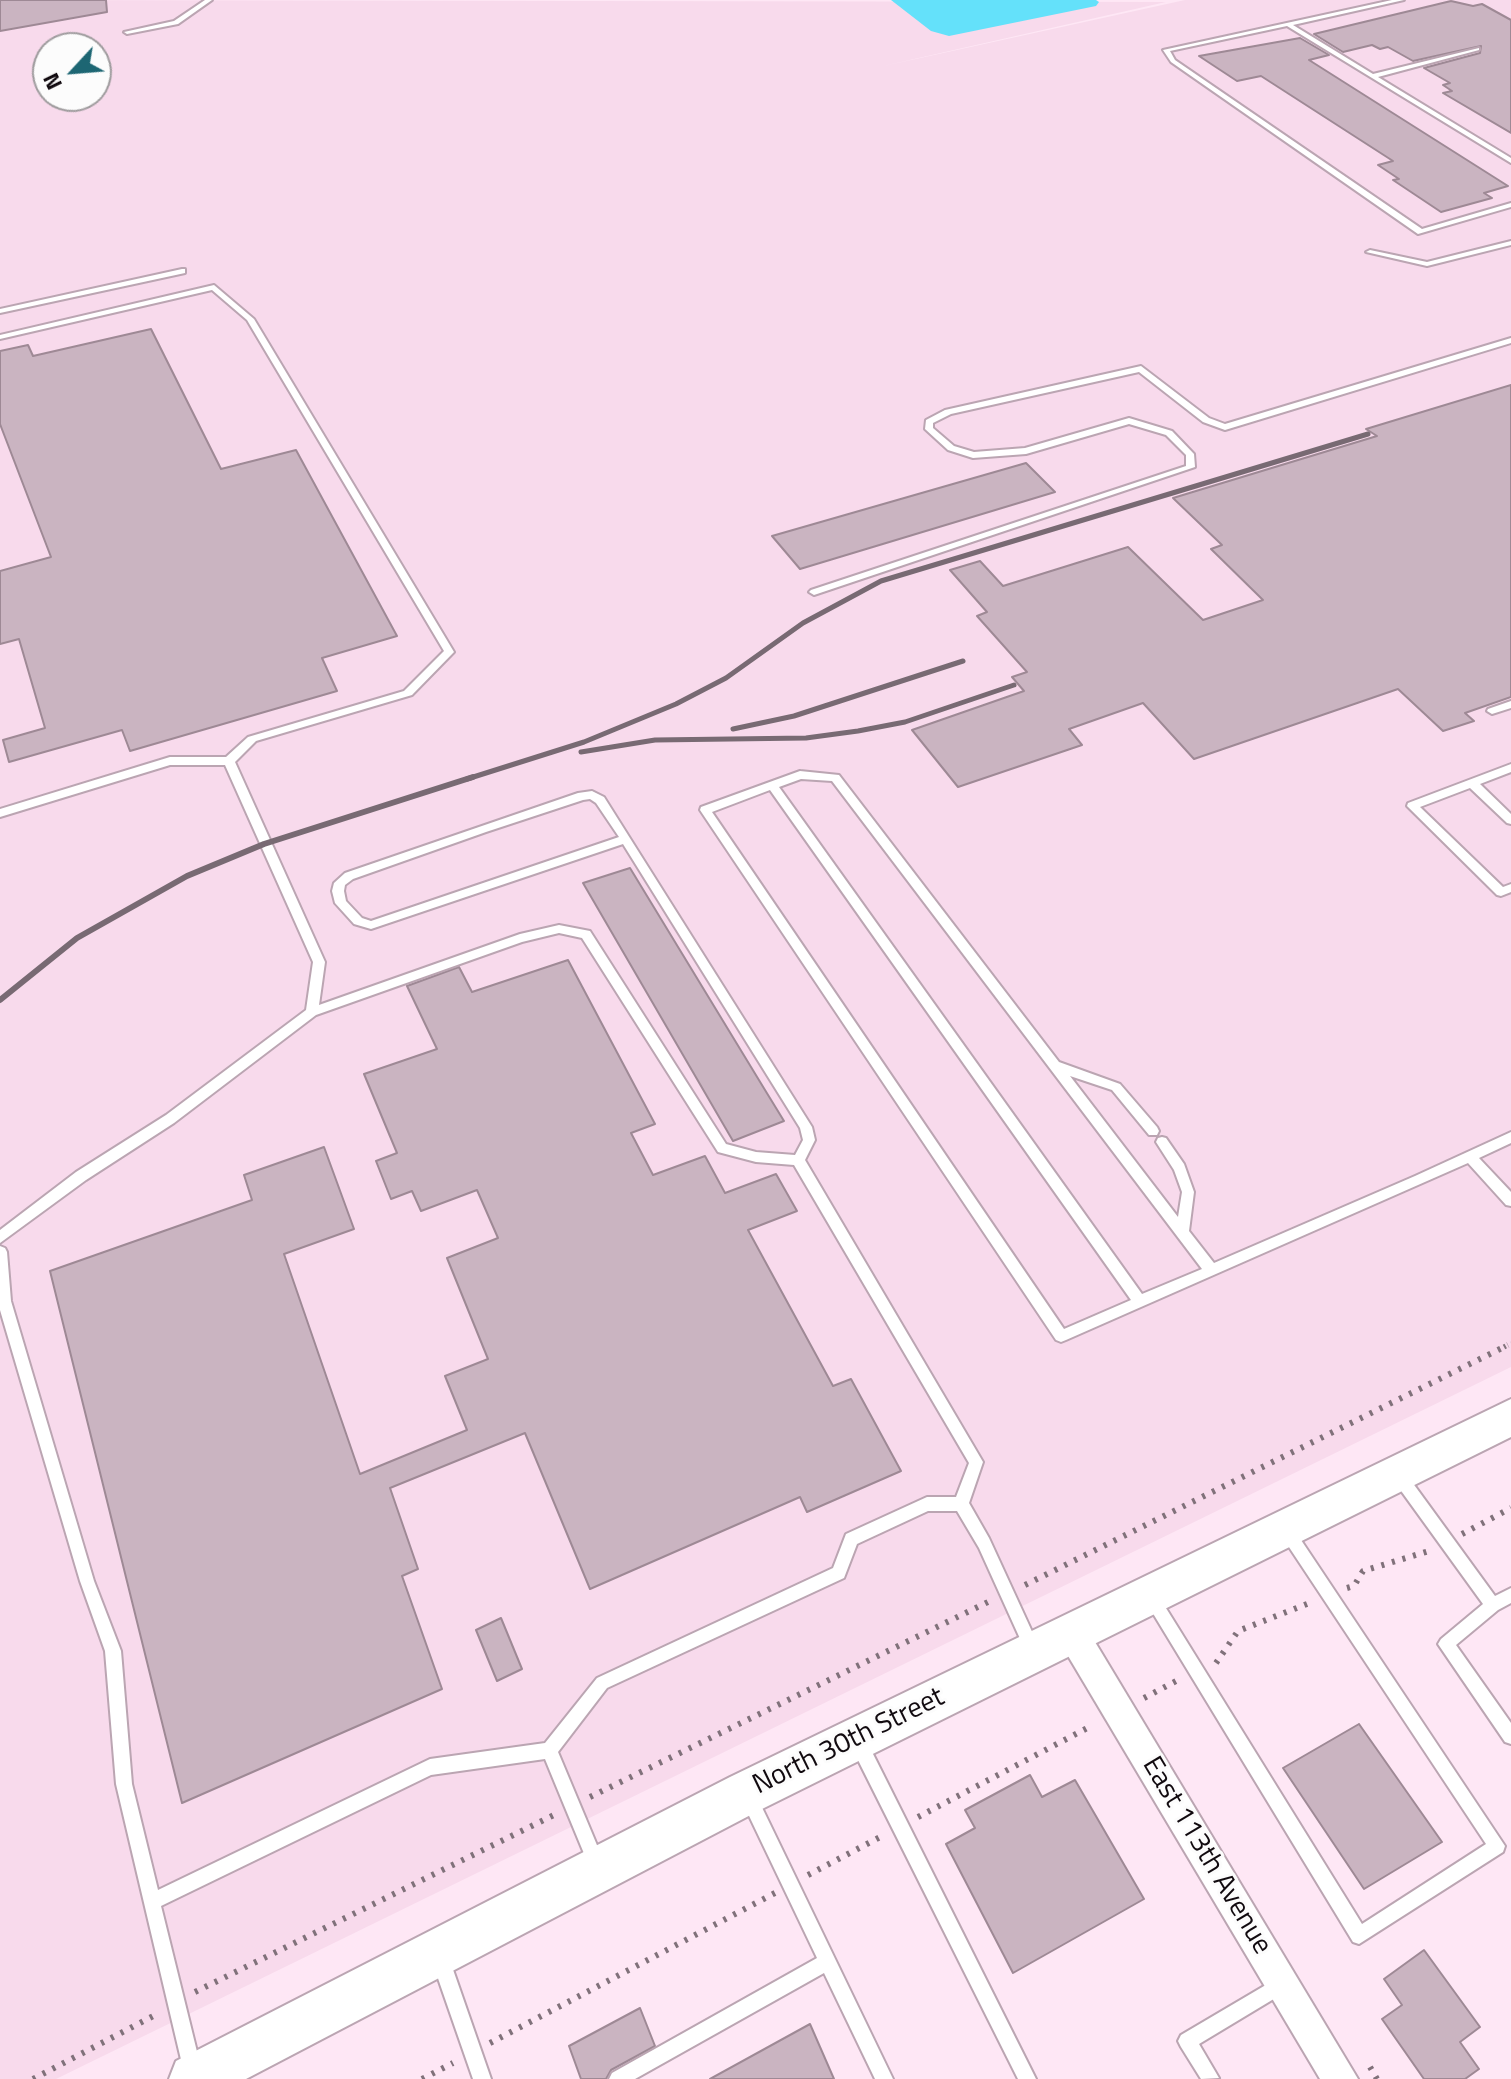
<!DOCTYPE html>
<style>
body{margin:0}
#map{position:relative;width:1511px;height:2079px;overflow:hidden;background:#fee7f5;font-family:"Titillium Web",sans-serif}
canvas{display:block}
.north{position:absolute;left:32px;top:32px;width:80px;height:80px;box-sizing:border-box;background:#fcfcfc;border:2px solid #9e9b9d;border-radius:50%;rotate:244deg;font-size:22px;font-weight:700;line-height:32px;text-align:center;color:#110a0f}
.north::after{content:'';display:block;margin:auto;width:28px;height:36px;background:#1d6673;clip-path:polygon(50% 0,100% 100%,50% 72%,0 100%)}
</style>
<div id="map">
<canvas width="1511" height="2079"></canvas>
<div class="north">N</div>
</div>
<script>
const g = document.querySelector('canvas').getContext('2d');
g.lineJoin = 'round';
function paint(path, color) {
  g.fillStyle = color;
  g.fill(path, 'evenodd');
}
function shape(rows) {
  const path = new Path2D();
  for (const r of rows) {
    path.moveTo(r[0], r[1]);
    for (let i = 2; i < r.length; i += 2) path.lineTo(r[i], r[i + 1]);
  }
  return path;
}
function trace(path, color, width, dash) {
  g.strokeStyle = color;
  g.lineWidth = width;
  g.lineCap = dash ? 'butt' : 'round';
  g.setLineDash(dash || []);
  g.stroke(path);
}
function label(font, color, halo, rows, align = 'center') {
  g.font = font + ' "Titillium Web",sans-serif';
  g.lineWidth = 6;
  g.setLineDash([]);
  g.textBaseline = 'middle';
  g.strokeStyle = halo;
  g.fillStyle = color;
  for (const [text, x, y, turn = 0] of rows) {
    g.save();
    g.translate(x, y);
    g.rotate((+turn || 0) * Math.PI / 180);
    g.textAlign = isNaN(turn) ? turn : align;
    if (halo) g.strokeText(text, 0, 0);
    g.fillText(text, 0, 0);
    g.restore();
  }
}
paint(shape([
 [0,0,1166,2,879,67,1185,0,1511,0,1511,1367,56,2079,0,2079],
 [48,48,96,48,96,96,48,96]
]), '#f8daec');
paint(shape([
 [891,0,1096,0,1099,2,1096,6,949,36,931,31]
]), '#64e1fa');
const building = shape([
 [0,0,106,0,107,12,0,31,0,0],
 [1451,1,1473,6,1482,4,1511,20,1511,133,1443,93,1452,91,1443,85,1450,83,1424,68,1480,53,1481,46,1413,61,1388,47,1380,49,1372,45,1343,52,1314,34,1451,1],
 [1300,38,1329,55,1309,60,1508,186,1484,193,1492,198,1441,212,1393,180,1399,179,1378,165,1393,161,1261,76,1237,81,1199,56,1300,38],
 [151,329,221,469,296,450,397,636,322,658,337,691,130,751,122,730,9,762,3,740,45,728,19,639,0,644,0,571,51,557,0,424,0,351,28,345,33,356,151,329],
 [1511,385,1511,697,1465,713,1474,721,1443,731,1398,689,1194,759,1143,703,1069,729,1082,745,958,787,912,730,1024,691,1012,677,1027,672,977,616,987,612,950,570,980,561,1003,586,1128,547,1203,620,1263,600,1211,549,1222,545,1173,498,1377,436,1366,429,1511,385],
 [1026,463,1055,492,800,569,772,536,1026,463],
 [630,868,765,1090,784,1121,733,1141,583,883,630,868],
 [568,960,655,1124,631,1133,653,1175,705,1156,725,1193,776,1174,797,1211,748,1230,833,1386,851,1379,901,1471,807,1512,800,1497,590,1589,525,1433,390,1488,418,1569,402,1576,442,1689,182,1803,50,1271,252,1200,244,1175,324,1147,354,1229,284,1254,360,1474,467,1430,445,1376,488,1359,447,1258,498,1238,477,1190,421,1211,412,1191,391,1199,376,1161,397,1153,364,1074,437,1049,407,986,459,967,472,992,568,960],
 [501,1618,522,1669,497,1681,476,1630,501,1618],
 [1359,1724,1442,1842,1364,1889,1283,1768,1359,1724],
 [1030,1775,1042,1797,1075,1780,1144,1899,1013,1973,946,1844,975,1828,965,1810,1030,1775],
 [1424,1950,1480,2027,1460,2042,1479,2069,1465,2079,1424,2079,1382,2019,1402,2005,1384,1979,1424,1950],
 [640,2008,655,2046,611,2070,606,2079,581,2079,569,2046,640,2008],
 [810,2024,834,2079,710,2079,810,2024]
]);
paint(building, '#cab4c1');
trace(building, '#9e8995', 2);
const service = shape([
 [205,0,212,0,178,24,127,34,124,32,174,21,205,0],
 [1392,0,1404,0,1293,25,1373,74,1479,48,1479,50,1378,77,1511,158,1511,163,1287,26,1170,51,1175,60,1422,229,1511,203,1511,207,1418,234,1171,62,1163,50,1392,0],
 [1511,241,1511,245,1427,266,1366,252,1370,250,1427,262,1511,241],
 [182,269,185,269,185,273,0,313,0,309,182,269],
 [214,285,254,319,454,652,412,695,256,741,235,762,325,962,319,1005,520,934,559,925,590,931,726,1144,756,1152,795,1155,803,1140,800,1128,623,844,371,929,354,924,335,903,332,891,334,883,345,873,578,793,592,791,604,797,812,1127,815,1140,805,1160,983,1462,969,1503,989,1538,1040,1649,1037,1654,1032,1657,1027,1654,979,1548,957,1511,928,1511,857,1544,844,1578,607,1688,558,1752,604,1862,602,1868,596,1870,590,1868,545,1759,431,1775,161,1906,201,2068,198,2074,192,2077,186,2074,183,2068,116,1784,105,1651,80,1581,0,1310,0,1246,5,1248,7,1252,11,1301,94,1581,121,1651,132,1784,158,1890,430,1759,545,1743,597,1678,833,1568,846,1534,927,1497,956,1497,969,1463,794,1165,756,1162,718,1152,582,938,559,933,522,942,316,1015,174,1123,86,1180,0,1243,0,1230,76,1172,166,1115,306,1010,313,962,225,765,170,765,0,817,0,809,170,757,226,757,248,737,404,691,444,651,247,320,212,290,0,339,0,335,214,285],
 [590,799,596,803,619,837,371,921,362,918,346,901,344,891,345,885,353,879,486,832,583,800,590,799],
 [1511,338,1511,343,1225,430,1203,422,1139,372,951,414,933,423,933,428,954,446,974,452,1025,448,1129,418,1172,431,1194,454,1195,467,817,594,814,595,809,592,811,590,1186,466,1186,455,1166,435,1129,424,1026,454,973,458,948,450,925,429,926,420,945,410,1141,366,1209,418,1225,424,1511,338],
 [1511,701,1511,708,1492,714,1487,711,1488,709,1511,701],
 [1511,764,1511,772,1480,784,1511,814,1511,824,1507,823,1470,788,1420,807,1503,887,1511,884,1511,892,1501,896,1497,895,1407,806,1408,803,1511,764],
 [800,771,839,775,1059,1062,1120,1084,1157,1127,1159,1131,1157,1135,1149,1135,1112,1090,1070,1076,1178,1217,1182,1192,1174,1170,1156,1142,1158,1138,1162,1137,1166,1138,1184,1164,1194,1192,1189,1231,1214,1263,1415,1176,1511,1132,1511,1143,1479,1158,1511,1192,1511,1206,1506,1205,1468,1163,1066,1340,1061,1342,1056,1340,700,810,701,807,800,771],
 [801,779,832,781,1202,1269,1142,1294,779,787,801,779],
 [770,790,1131,1300,1064,1329,712,812,770,790],
 [1399,1469,1404,1471,1495,1596,1511,1588,1511,1603,1498,1610,1456,1645,1511,1723,1511,1744,1505,1742,1438,1644,1441,1639,1483,1604,1394,1481,1392,1476,1394,1471,1399,1469],
 [1286,1523,1291,1525,1505,1846,1503,1852,1359,1944,1353,1942,1143,1597,1146,1592,1151,1590,1156,1592,1362,1924,1486,1844,1281,1535,1279,1530,1281,1525,1286,1523],
 [860,1738,866,1740,1036,2079,1018,2079,854,1752,852,1746,854,1740,860,1738],
 [749,1791,755,1793,893,2079,875,2079,824,1973,635,2079,609,2079,612,2073,817,1958,741,1799,743,1793,749,1791],
 [441,1952,447,1955,450,1961,491,2079,473,2079,432,1961,435,1955,441,1952],
 [1281,1976,1287,1979,1290,1985,1287,1991,1199,2044,1219,2078,1201,2079,1181,2047,1178,2041,1181,2035,1281,1976]
]);
const minor = shape([
 [1072,1618,1083,1622,1358,2079,1320,2079,1061,1644,1057,1633,1061,1622,1072,1618]
]);
const secondary = shape([
 [1511,1399,1511,1437,762,1809,246,2079,169,2079,176,2061,730,1777,1511,1399]
]);
trace(service, '#bba5b2', 4);
trace(minor, '#bba5b2', 4);
trace(secondary, '#bba5b2', 4);
trace(shape([
 [1504,1347,1511,1343]
]), '#80717a', 5, [2, 6]);
trace(shape([
 [1462,1534,1511,1508],
 [1025,1585,1508,1345],
 [1347,1588,1354,1586,1363,1571,1429,1551],
 [1216,1663,1238,1631,1312,1602],
 [1144,1698,1178,1680],
 [590,1797,990,1601],
 [918,1817,1093,1725],
 [808,1875,884,1835],
 [195,1992,556,1814],
 [490,2043,775,1893],
 [1370,2067,1377,2079],
 [33,2079,159,2013],
 [422,2079,453,2063]
]), '#80717a', 6, [3, 8]);
paint(service, '#fff');
paint(minor, '#fff');
paint(secondary, '#fff');
trace(shape([
 [733,729,794,716,963,661],
 [581,752,655,740,806,738,858,731,905,722,1014,685],
 [467,779,584,742,676,704,726,678,803,623,881,581,1368,434]
]), '#786a73', 5);
trace(shape([
 [0,1000,77,938,187,876,264,844,473,777]
]), '#786a73', 6);
label('28px', '#110a0f', '#fcfcfc', [
 ["North 30th Street",849,1742,-26],
 ["East 113th Avenue",1206,1856,59]
]);
</script>
